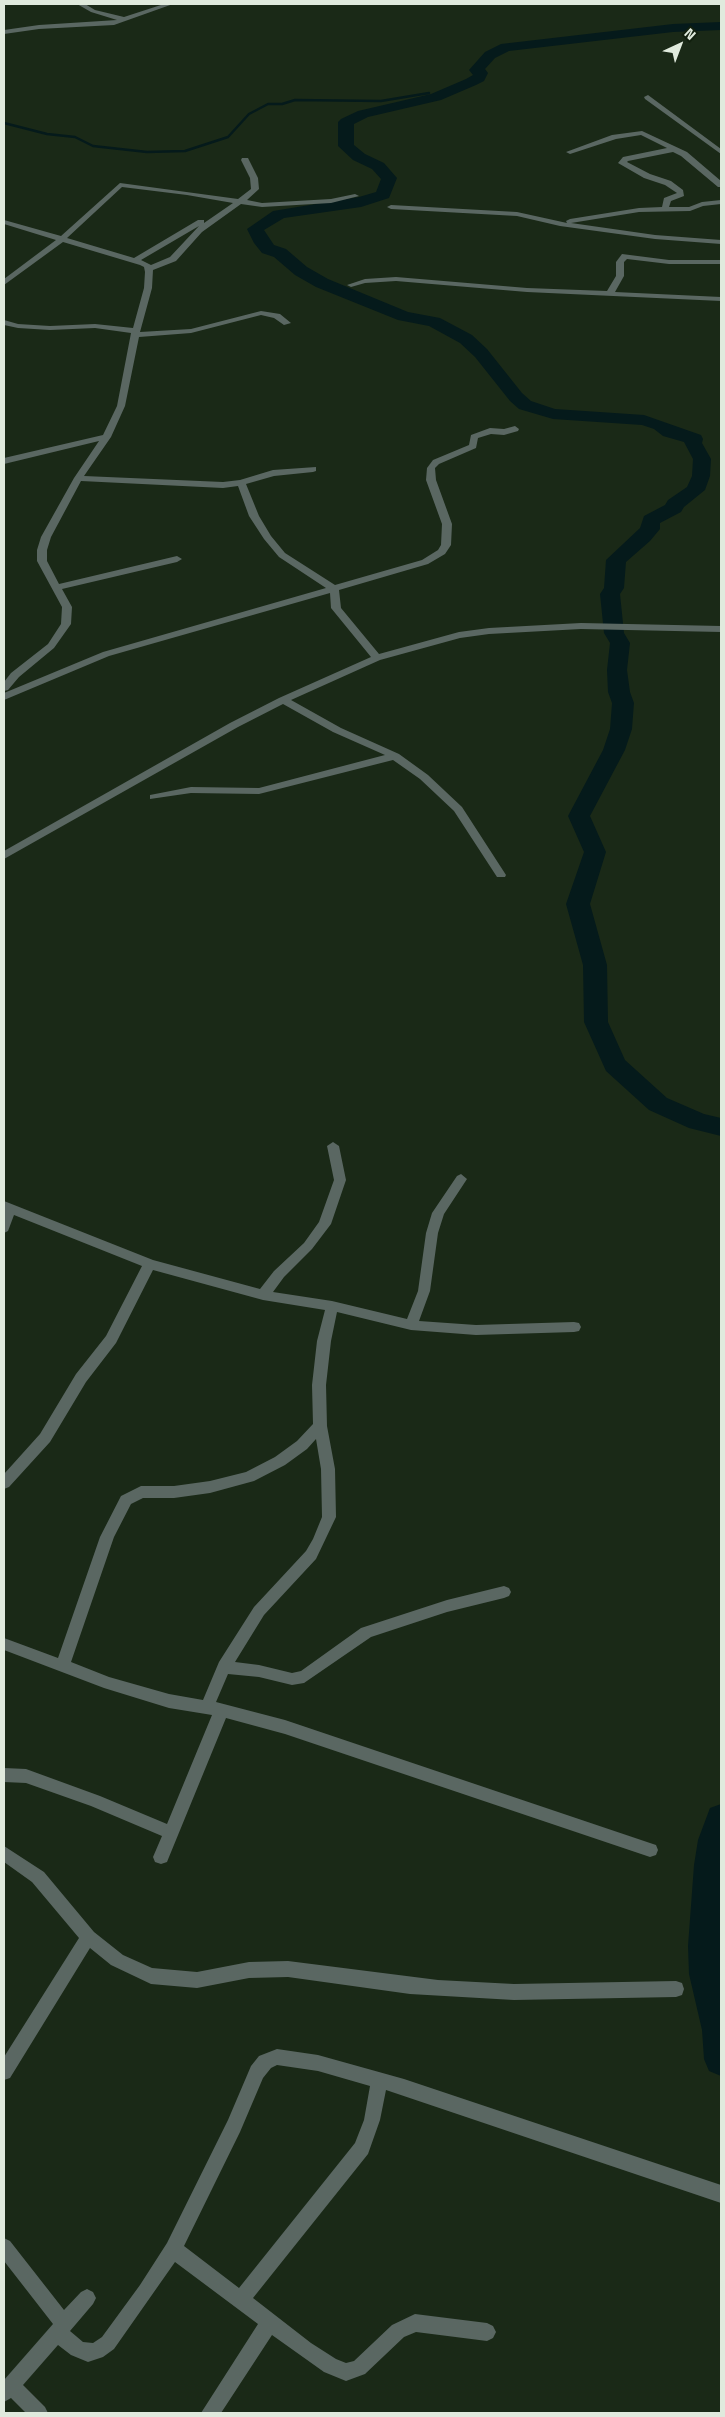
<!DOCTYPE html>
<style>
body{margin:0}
#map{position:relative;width:725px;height:2417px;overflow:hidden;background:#1a2917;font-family:"Titillium Web",sans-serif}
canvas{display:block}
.frame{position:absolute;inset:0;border:5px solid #e0eadd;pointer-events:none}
.north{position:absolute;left:655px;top:20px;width:50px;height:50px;-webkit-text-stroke:4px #111f0e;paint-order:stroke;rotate:43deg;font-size:14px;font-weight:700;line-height:20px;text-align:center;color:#e0eadd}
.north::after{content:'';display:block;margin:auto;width:18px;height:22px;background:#e0eadd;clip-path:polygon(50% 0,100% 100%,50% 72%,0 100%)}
</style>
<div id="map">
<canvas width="725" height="2417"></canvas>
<div class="frame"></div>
<div class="north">N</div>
</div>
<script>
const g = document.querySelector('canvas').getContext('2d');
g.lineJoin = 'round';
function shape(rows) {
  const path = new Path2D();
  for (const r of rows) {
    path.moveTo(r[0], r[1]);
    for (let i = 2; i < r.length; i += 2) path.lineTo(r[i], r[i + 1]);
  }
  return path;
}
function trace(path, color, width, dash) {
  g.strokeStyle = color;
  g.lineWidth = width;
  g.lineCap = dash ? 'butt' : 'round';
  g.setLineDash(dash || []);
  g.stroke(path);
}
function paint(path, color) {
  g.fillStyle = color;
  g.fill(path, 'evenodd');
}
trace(shape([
 [4,123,47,134,75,137,93,146,147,152,185,151,228,137,249,114,268,104,282,104,295,100,381,101,429,93]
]), '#051a1b', 2.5);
paint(shape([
 [721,22,721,30,673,32,509,51,495,58,485,69,488,73,484,81,476,85,441,100,368,117,354,124,354,145,365,154,384,163,397,178,389,198,361,207,284,218,264,230,274,245,286,249,307,267,328,279,408,312,440,318,472,335,487,349,522,393,531,401,555,409,644,415,701,435,703,439,702,443,711,459,710,476,705,490,684,507,681,512,660,523,660,529,650,541,626,562,624,588,620,594,624,633,630,643,627,670,630,692,634,703,632,729,625,750,590,816,606,852,590,904,607,965,608,1022,625,1060,667,1098,704,1114,721,1118,721,1136,689,1128,649,1110,606,1071,584,1022,583,965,566,904,584,852,568,816,603,750,610,729,612,703,608,692,607,670,610,643,604,633,600,594,604,588,606,560,640,528,644,516,665,505,668,500,687,487,692,476,693,459,684,442,663,436,654,429,642,425,553,419,519,409,510,401,475,357,460,343,429,326,398,320,316,287,295,275,274,257,262,253,254,243,247,229,273,211,359,197,376,192,381,179,372,169,353,160,338,146,338,122,341,119,358,111,431,94,466,79,473,75,469,70,485,52,501,44,673,24,721,22],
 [721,1804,721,2076,709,2071,704,2059,702,2030,689,1974,688,1946,694,1865,698,1840,710,1808,721,1804]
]), '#051a1b');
paint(shape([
 [77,4,85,4,95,10,124,17,164,4,173,4,114,25,39,29,4,34,4,30,39,25,117,20,91,12,77,4],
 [648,95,721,149,721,154,645,99,644,97,648,95],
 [642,131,687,152,721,181,721,187,718,187,681,156,673,152,628,161,627,162,650,174,671,181,683,190,684,196,671,201,669,207,689,207,702,202,721,200,721,204,703,206,690,211,639,212,571,223,655,235,721,240,721,244,655,239,560,226,517,216,391,209,387,207,391,205,517,212,567,223,566,221,570,219,639,208,662,207,664,198,677,193,665,185,644,178,618,163,623,157,667,148,641,135,616,139,570,154,566,152,612,135,642,131],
 [242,158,248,158,258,178,259,189,247,200,262,203,331,199,355,194,359,196,331,203,262,207,241,204,202,232,176,261,153,270,152,288,140,332,191,329,261,311,280,314,291,323,284,325,274,318,261,315,191,333,139,337,125,406,111,437,84,476,223,482,240,480,273,470,316,467,316,471,313,472,274,476,246,484,259,516,271,536,285,553,335,585,422,560,438,550,441,545,442,524,426,480,427,468,433,460,469,445,471,435,490,428,504,429,515,426,519,429,518,431,504,435,491,434,478,438,476,448,439,464,435,468,436,480,452,524,451,545,445,554,428,564,339,590,341,608,379,654,459,632,489,628,581,623,721,626,721,632,581,629,489,634,460,638,380,660,291,700,341,728,399,754,428,775,462,807,506,875,505,877,497,877,454,811,420,779,393,760,259,794,191,793,150,799,150,795,191,787,259,788,385,755,333,732,283,704,238,727,4,859,4,851,230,723,279,698,371,657,331,608,330,593,109,656,4,700,4,693,103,652,326,588,279,557,264,539,249,516,238,486,223,488,81,481,51,537,47,550,47,561,59,584,177,556,182,559,177,562,62,589,72,607,71,624,54,648,19,677,8,690,4,691,4,682,11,673,48,644,61,624,62,607,37,561,37,550,41,537,74,478,99,441,4,464,4,458,103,435,117,406,131,333,95,328,50,330,18,328,4,325,4,320,18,324,50,326,95,324,133,328,144,288,145,272,144,267,140,265,63,242,4,285,4,279,56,240,4,224,4,220,61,236,120,183,238,199,251,189,250,178,241,160,242,158],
 [122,187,187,195,233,203,204,223,204,220,198,220,134,258,67,238,122,187],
 [199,226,170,257,151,265,141,260,199,226],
 [622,254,669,260,721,260,721,264,669,264,627,259,624,262,624,276,615,292,721,297,721,301,527,292,396,281,365,283,351,287,347,285,365,279,396,277,527,288,607,291,616,276,616,262,622,254],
 [333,1142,339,1146,346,1180,331,1224,312,1249,284,1277,273,1292,332,1301,407,1319,418,1291,426,1233,432,1213,457,1176,461,1174,467,1179,444,1214,438,1233,430,1291,419,1321,476,1325,574,1322,579,1323,581,1327,579,1331,574,1332,476,1335,411,1330,337,1312,331,1341,326,1385,327,1426,335,1469,336,1517,316,1559,264,1615,235,1662,259,1665,292,1673,301,1671,361,1628,447,1600,504,1586,509,1588,511,1592,509,1596,504,1598,447,1612,371,1637,304,1683,292,1685,259,1677,228,1674,216,1702,285,1720,650,1843,656,1845,658,1850,656,1855,650,1857,285,1734,226,1718,169,1857,167,1862,161,1864,155,1862,153,1857,162,1836,91,1806,26,1783,4,1782,4,1768,26,1769,100,1796,167,1824,212,1715,169,1708,104,1688,4,1650,4,1638,58,1658,100,1537,121,1496,141,1486,174,1486,210,1481,246,1472,275,1457,297,1441,313,1424,312,1385,317,1341,325,1310,263,1300,153,1270,116,1343,86,1382,50,1442,9,1487,4,1489,4,1474,40,1434,76,1374,106,1336,142,1266,14,1215,8,1231,4,1233,4,1201,153,1260,260,1289,274,1271,304,1243,319,1222,334,1180,327,1146,333,1142],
 [316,1439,321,1469,322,1517,313,1539,306,1551,254,1607,219,1662,203,1700,169,1694,109,1677,71,1662,114,1537,131,1504,143,1498,174,1498,210,1493,254,1481,285,1465,307,1449,316,1439],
 [4,1846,44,1872,94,1932,123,1955,152,1968,197,1972,249,1962,288,1961,438,1980,514,1984,676,1981,682,1983,684,1989,682,1995,676,1997,514,2000,410,1994,288,1977,249,1978,197,1988,151,1984,111,1965,90,1948,10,2078,4,2080,4,2057,79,1938,32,1882,4,1862,4,1846],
 [277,2049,318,2055,404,2079,721,2185,721,2203,386,2090,380,2120,368,2154,253,2298,311,2343,336,2359,346,2363,354,2361,392,2325,415,2314,487,2323,493,2326,496,2332,493,2338,487,2341,416,2332,404,2337,365,2374,346,2381,324,2372,272,2335,221,2413,201,2413,258,2324,175,2262,114,2349,103,2357,88,2362,71,2355,58,2345,23,2385,45,2407,48,2413,26,2413,11,2398,4,2402,4,2380,53,2324,4,2261,4,2238,10,2241,64,2310,81,2292,87,2289,93,2292,96,2298,93,2304,70,2331,83,2342,93,2343,102,2337,140,2285,167,2243,228,2120,251,2066,259,2056,277,2049],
 [277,2065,318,2071,370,2086,364,2120,355,2143,239,2288,184,2246,240,2132,263,2078,271,2068,277,2065]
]), '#5a6762');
</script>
